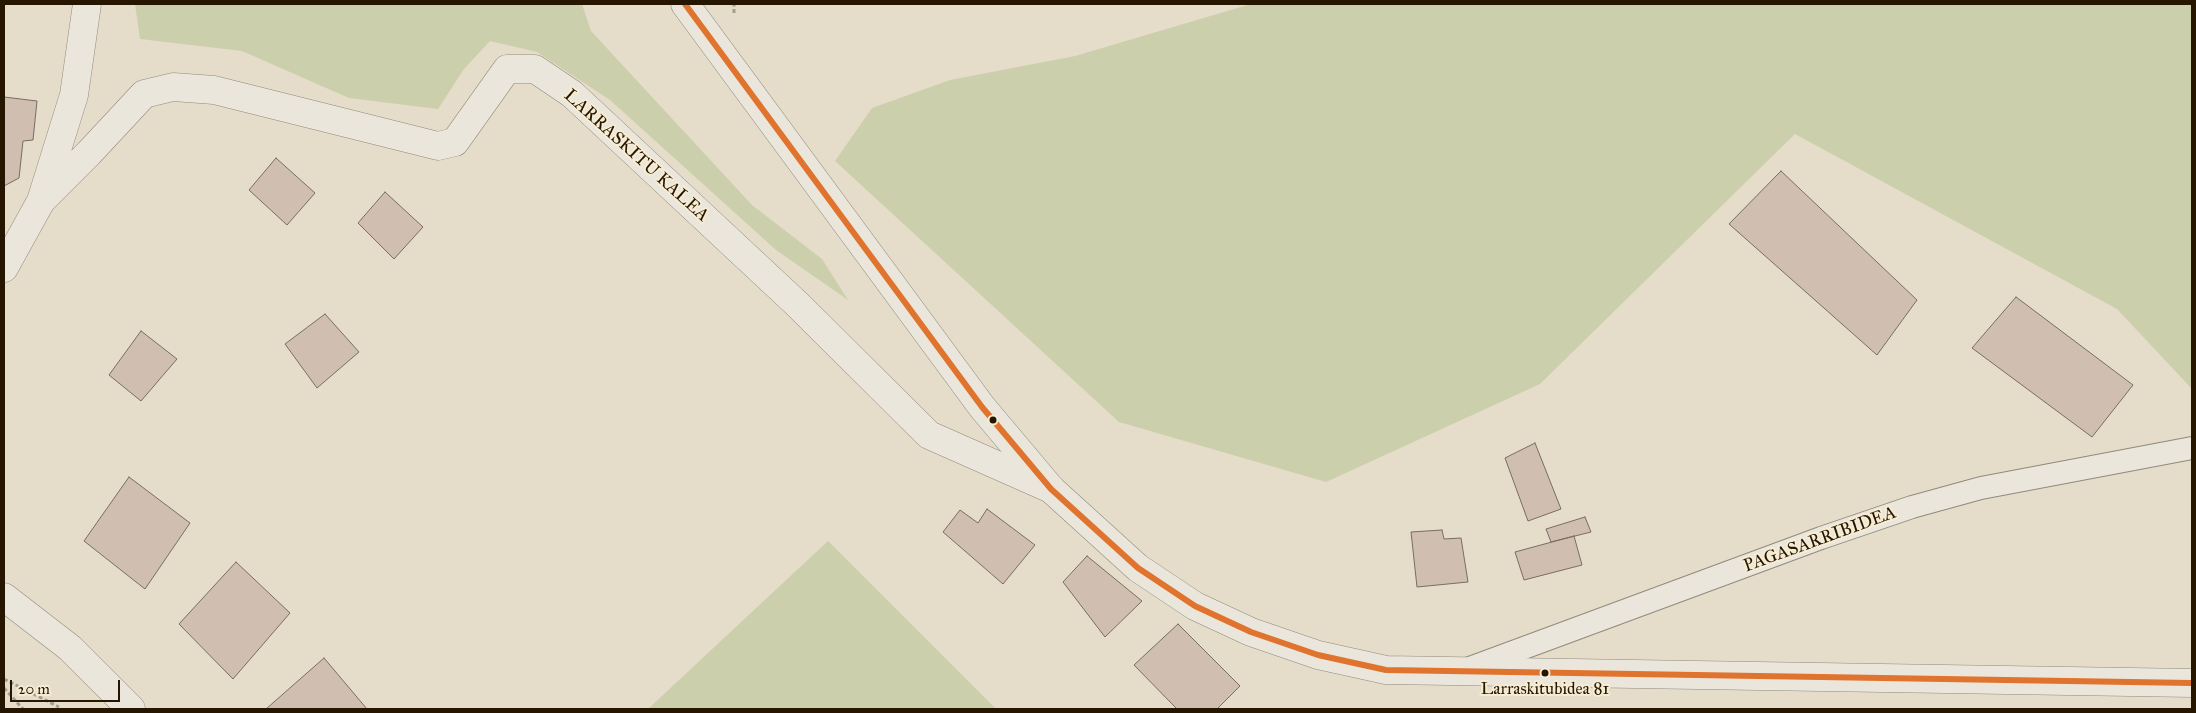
<!DOCTYPE html>
<style>
body{margin:0}
#map{position:relative;width:2196px;height:713px;overflow:hidden;background:#e5ddc9;font-family:"IM FELL Great Primer",serif}
canvas{display:block}
.frame{position:absolute;inset:0;border:5px solid #261600;pointer-events:none}
.scale{position:absolute;left:10px;top:680px;width:110px;height:22px;box-sizing:border-box;border:2px solid #261600;border-top:0;padding-left:6px;font-size:15px;line-height:18px;white-space:nowrap;color:#261600;-webkit-text-stroke:4px #f6ecd4;paint-order:stroke}
</style>
<div id="map">
<canvas width="2196" height="713"></canvas>
<div class="frame"></div>
<div class="scale">20 m</div>
</div>
<script>
const g = document.querySelector('canvas').getContext('2d');
g.lineJoin = 'round';
function paint(path, color) {
  g.fillStyle = color;
  g.fill(path, 'evenodd');
}
function shape(rows) {
  const path = new Path2D();
  for (const r of rows) {
    path.moveTo(r[0], r[1]);
    for (let i = 2; i < r.length; i += 2) path.lineTo(r[i], r[i + 1]);
  }
  return path;
}
function trace(path, color, width, dash) {
  g.strokeStyle = color;
  g.lineWidth = width;
  g.lineCap = dash ? 'butt' : 'round';
  g.setLineDash(dash || []);
  g.stroke(path);
}
function label(font, color, halo, rows, align = 'center') {
  g.font = font + ' "IM FELL Great Primer",serif';
  g.lineWidth = 4;
  g.setLineDash([]);
  g.textBaseline = 'middle';
  g.strokeStyle = halo;
  g.fillStyle = color;
  for (const [text, x, y, turn = 0] of rows) {
    g.save();
    g.translate(x, y);
    g.rotate((+turn || 0) * Math.PI / 180);
    g.textAlign = isNaN(turn) ? turn : align;
    if (halo) g.strokeText(text, 0, 0);
    g.fillText(text, 0, 0);
    g.restore();
  }
}
paint(shape([
 [135,4,582,4,591,31,752,205,822,259,848,300,776,250,610,100,537,52,490,41,464,69,438,109,349,98,242,51,140,39],
 [1251,4,2192,4,2192,389,2117,309,1795,134,1540,384,1326,482,1119,422,835,161,872,108,950,80,1075,56],
 [828,541,996,709,648,709,724,638]
]), '#cccfab');
const building = shape([
 [4,97,37,101,33,140,23,141,19,178,4,186,4,97],
 [276,158,315,193,287,225,249,190,276,158],
 [1781,171,1917,300,1877,355,1729,224,1781,171],
 [385,192,423,227,394,259,358,223,385,192],
 [2016,297,2133,385,2092,437,1972,348,2016,297],
 [325,314,359,352,317,388,285,344,325,314],
 [141,331,177,359,141,401,109,375,141,331],
 [1535,443,1561,509,1528,521,1505,458,1535,443],
 [129,477,190,523,145,589,84,541,129,477],
 [987,509,1035,545,1003,584,943,532,960,510,978,523,987,509],
 [1585,517,1591,532,1551,542,1546,529,1585,517],
 [1442,530,1444,539,1461,538,1468,582,1417,587,1411,532,1442,530],
 [1574,536,1582,565,1524,580,1515,552,1574,536],
 [1087,556,1142,601,1105,637,1063,582,1087,556],
 [236,562,290,613,233,679,179,624,236,562],
 [1178,624,1240,686,1217,709,1177,709,1134,665,1178,624],
 [324,658,367,709,266,709,324,658]
]);
paint(building, '#d0beb0');
trace(building, '#756e61', 1);
const service = shape([
 [1467,669,1821,538,1912,507,1981,488,2192,448]
]);
const minor = shape([
 [41,201,89,153,144,94,173,87,214,90,438,146,455,142,507,69,535,69,572,94,797,304,929,435,1051,489],
 [4,268,41,201,74,95,87,4],
 [4,597,70,648,131,709]
]);
const tertiary = shape([
 [685,4,982,407,1051,489,1138,568,1195,606,1251,632,1318,655,1386,670,2192,683]
]);
trace(service, '#908a7c', 24);
trace(minor, '#908a7c', 29);
trace(tertiary, '#908a7c', 29);
trace(shape([
 [734,13,734,4],
 [4,679,59,707],
 [4,688,23,709]
]), '#a39e94', 3, [4, 2.5]);
trace(service, '#eae6dc', 22);
trace(minor, '#eae6dc', 28);
trace(tertiary, '#eae6dc', 28);
trace(shape([
 [685,4,982,407,1051,489,1138,568,1195,606,1251,632,1318,655,1386,670,2192,683]
]), '#e0732d', 6);
for (const [x, y, r, color] of [
 [993,420,4.5,"#261600"],
 [1545,673,4.5,"#261600"]
]) {
  const dot = new Path2D();
  dot.arc(x, y, r, 0, 2 * Math.PI);
  g.fillStyle = color;
  g.fill(dot);
  trace(dot, '#f6ecd4', 2);
}
label('17px', '#261600', '#f6ecd4', [
 ["Larraskitubidea 81",1545,690]
]);
label('18px', '#261600', '#f6ecd4', [
 ["LARRASKITU KALEA",636,156,42],
 ["PAGASARRIBIDEA",1820,540,-20]
]);
</script>
